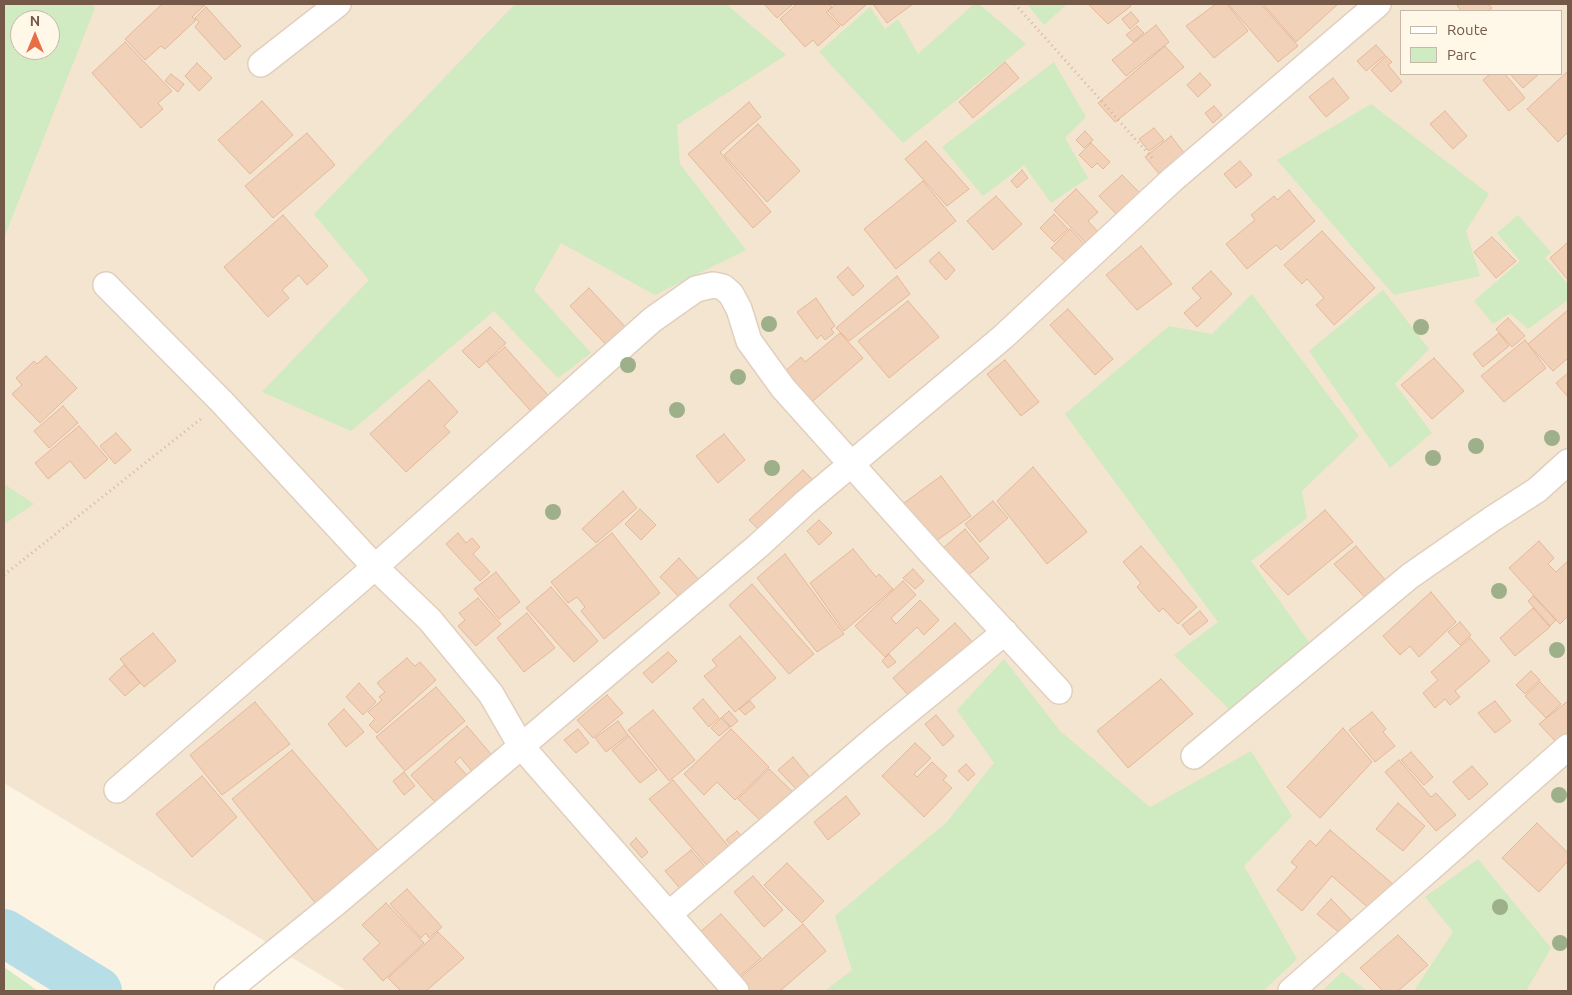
<!DOCTYPE html>
<style>
body{margin:0}
#map{position:relative;width:1572px;height:995px;overflow:hidden;background:#fcf3e2;font-family:Ubuntu,sans-serif}
canvas{display:block}
.frame{position:absolute;inset:0;border:5px solid #745948;pointer-events:none}
.legend{position:absolute;left:1400px;top:10px;width:162px;height:65px;box-sizing:border-box;background:#fff7e8;border:1px solid #c7b8a8;margin:0;padding:6px 9px;list-style:none;font-size:15px;color:#745948}
.legend li{display:flex;align-items:center;gap:10px;height:25px}
.legend b{width:25px;border:1px solid #c7b8a8}
.north{position:absolute;left:10px;top:10px;width:50px;height:50px;box-sizing:border-box;background:#fff7e8;border:1px solid #c7b8a8;border-radius:50%;rotate:0deg;font-size:14px;font-weight:700;line-height:20px;text-align:center;color:#745948}
.north::after{content:'';display:block;margin:auto;width:18px;height:22px;background:#e86e46;clip-path:polygon(50% 0,100% 100%,50% 72%,0 100%)}
</style>
<div id="map">
<canvas width="1572" height="995"></canvas>
<div class="frame"></div>
<ul class="legend">
<li><b style="height:6px;background:#fff"></b>Route</li>
<li><b style="height:14px;background:#d0eac1"></b>Parc</li>
</ul>
<div class="north">N</div>
</div>
<script>
const g = document.querySelector('canvas').getContext('2d');
g.lineJoin = 'round';
function paint(path, color) {
  g.fillStyle = color;
  g.fill(path, 'evenodd');
}
function shape(rows) {
  const path = new Path2D();
  for (const r of rows) {
    path.moveTo(r[0], r[1]);
    for (let i = 2; i < r.length; i += 2) path.lineTo(r[i], r[i + 1]);
  }
  return path;
}
function trace(path, color, width, dash) {
  g.strokeStyle = color;
  g.lineWidth = width;
  g.lineCap = dash ? 'butt' : 'round';
  g.setLineDash(dash || []);
  g.stroke(path);
}
paint(shape([
 [4,4,1568,4,1568,991,347,991,4,783],
 [1401,11,1561,11,1561,74,1401,74],
 [20,20,50,20,50,50,20,50]
]), '#f4e5d0');
paint(shape([
 [4,4,93,4,95,8,4,238],
 [20,20,50,20,50,50,20,50],
 [515,4,726,4,786,55,677,125,680,164,746,250,655,295,561,243,534,290,591,353,558,378,494,311,351,431,262,392,369,280,314,214],
 [974,4,979,4,1026,44,903,143,819,52,870,7,885,29,898,19,918,54],
 [1027,4,1067,4,1044,25],
 [1054,62,1086,117,1065,138,1088,178,1051,203,1024,165,983,196,942,147],
 [1371,104,1489,194,1466,231,1480,276,1394,295,1277,160],
 [1518,215,1551,252,1545,258,1568,284,1568,300,1528,329,1510,313,1493,324,1474,301,1520,261,1497,233],
 [1383,290,1429,349,1395,384,1432,433,1390,468,1309,351],
 [1252,294,1359,436,1302,491,1307,518,1251,561,1311,645,1231,711,1174,655,1218,622,1065,414,1169,326,1212,334],
 [4,484,34,504,4,524],
 [1004,659,1060,731,1150,807,1251,751,1292,816,1244,866,1297,959,1263,991,825,991,852,970,835,916,947,822,994,763,957,710],
 [1478,859,1551,948,1526,991,1414,991,1453,932,1425,897],
 [4,967,38,991,4,991],
 [1342,972,1367,991,1322,991]
]), '#d0eac1');
trace(shape([
 [4,933,98,991]
]), '#b7dee6', 48);
const building = shape([
 [162,4,205,5,192,17,196,20,165,49,161,46,145,60,125,39,162,4],
 [764,4,793,4,777,18,764,4],
 [797,4,829,4,832,7,826,12,840,26,818,46,813,40,805,47,780,19,797,4],
 [836,4,867,4,842,26,828,11,836,4],
 [873,4,913,4,887,23,873,4],
 [1088,4,1129,4,1131,6,1108,24,1088,4],
 [1216,4,1227,4,1248,31,1214,58,1186,26,1216,4],
 [1228,4,1261,4,1298,46,1278,62,1228,4],
 [1263,4,1338,4,1296,42,1263,4],
 [1459,4,1488,4,1492,8,1488,11,1462,11,1457,6,1459,4],
 [206,7,241,46,225,60,195,27,199,22,195,18,206,7],
 [1131,12,1139,21,1130,29,1122,19,1131,12],
 [1156,25,1169,42,1126,76,1112,60,1156,25],
 [1137,26,1144,33,1133,42,1126,35,1137,26],
 [125,42,172,91,158,103,163,109,141,128,92,73,125,42],
 [1376,45,1385,55,1366,71,1357,61,1376,45],
 [1165,46,1184,67,1115,122,1098,103,1165,46],
 [1386,56,1392,62,1388,65,1402,82,1391,92,1371,70,1386,56],
 [1005,62,1019,78,973,118,959,102,1005,62],
 [197,63,212,78,199,91,185,76,197,63],
 [1568,71,1568,132,1558,142,1527,109,1568,71],
 [1200,73,1211,85,1198,97,1187,85,1200,73],
 [171,74,184,84,178,92,165,81,171,74],
 [1490,74,1505,74,1525,98,1509,111,1483,80,1490,74],
 [1510,74,1539,74,1523,88,1510,74],
 [1333,78,1349,98,1326,117,1309,97,1333,78],
 [262,101,293,135,250,174,218,140,262,101],
 [749,102,761,117,720,152,771,212,753,228,688,154,749,102],
 [1214,106,1222,115,1213,123,1205,113,1214,106],
 [1445,111,1467,136,1453,149,1430,124,1445,111],
 [758,124,800,171,767,202,724,155,758,124],
 [1154,128,1164,140,1149,151,1139,139,1154,128],
 [1085,131,1093,140,1084,148,1076,140,1085,131],
 [307,133,335,165,273,218,245,186,307,133],
 [1171,136,1185,154,1160,175,1145,157,1171,136],
 [926,141,969,189,947,206,905,159,926,141],
 [1091,143,1110,162,1103,169,1097,163,1092,168,1079,155,1091,143],
 [1240,161,1252,175,1236,188,1224,174,1240,161],
 [1022,170,1028,178,1017,188,1011,181,1022,170],
 [1122,175,1143,196,1120,218,1099,196,1122,175],
 [923,181,956,221,896,269,864,229,923,181],
 [1076,189,1098,212,1088,221,1100,234,1088,245,1054,210,1076,189],
 [1289,190,1315,221,1281,250,1276,245,1247,269,1226,244,1255,220,1251,215,1274,196,1277,200,1289,190],
 [996,196,1022,224,993,250,967,221,996,196],
 [1054,214,1068,229,1054,242,1040,228,1054,214],
 [283,215,328,266,307,285,299,275,282,290,289,298,268,317,224,267,283,215],
 [1070,229,1087,247,1069,265,1051,248,1070,229],
 [1322,231,1375,288,1334,325,1316,305,1324,298,1307,279,1302,284,1284,265,1322,231],
 [1492,237,1516,261,1496,278,1474,252,1492,237],
 [1568,242,1568,280,1550,258,1568,242],
 [1141,246,1172,284,1137,310,1106,275,1141,246],
 [939,252,955,270,946,280,929,261,939,252],
 [848,267,864,286,853,296,837,277,848,267],
 [1211,271,1232,294,1197,327,1184,313,1201,298,1192,288,1211,271],
 [897,276,910,294,849,341,836,328,897,276],
 [589,288,629,331,609,348,570,306,589,288],
 [816,298,835,326,831,329,834,333,825,340,821,335,817,339,797,312,816,298],
 [908,301,939,337,889,378,858,341,908,301],
 [1068,309,1113,359,1095,375,1050,325,1068,309],
 [1568,310,1568,358,1553,371,1528,344,1568,310],
 [1508,318,1525,336,1512,347,1496,329,1508,318],
 [490,327,506,343,479,368,462,351,490,327],
 [840,333,863,358,807,406,781,375,801,357,805,362,840,333],
 [1499,333,1509,346,1483,367,1473,354,1499,333],
 [1525,340,1546,368,1504,402,1481,376,1525,340],
 [505,347,555,403,537,418,487,362,505,347],
 [46,356,77,388,40,423,12,394,22,385,16,378,34,361,37,364,46,356],
 [1434,358,1464,391,1432,419,1401,385,1434,358],
 [1005,360,1039,402,1021,416,987,374,1005,360],
 [1568,373,1568,397,1556,383,1568,373],
 [429,380,458,412,444,426,450,432,406,472,370,434,429,380],
 [63,406,78,423,49,448,34,431,63,406],
 [79,426,108,459,85,479,70,461,48,479,35,463,79,426],
 [116,433,131,450,115,464,100,446,116,433],
 [724,434,745,460,718,483,696,456,724,434],
 [1033,467,1087,532,1047,564,997,501,1033,467],
 [803,470,817,484,763,534,749,520,803,470],
 [941,476,971,516,929,546,900,506,941,476],
 [623,491,637,508,596,543,582,529,623,491],
 [993,501,1008,518,980,542,965,524,993,501],
 [640,509,656,525,641,540,625,524,640,509],
 [1325,510,1353,542,1288,595,1260,566,1325,510],
 [819,520,832,533,819,545,807,531,819,520],
 [965,529,989,558,966,577,942,549,965,529],
 [458,533,466,543,472,538,480,547,473,554,490,572,480,581,446,544,458,533],
 [612,533,660,593,604,639,581,611,585,607,577,597,568,603,551,582,612,533],
 [1539,541,1554,558,1548,564,1556,572,1568,561,1568,616,1560,624,1509,568,1539,541],
 [1141,546,1197,607,1178,624,1163,608,1159,612,1137,587,1141,583,1123,562,1141,546],
 [1356,546,1393,589,1373,606,1334,564,1356,546],
 [853,549,876,577,879,574,893,589,844,631,810,583,853,549],
 [785,554,844,634,817,652,757,578,785,554],
 [679,558,700,581,681,599,660,577,679,558],
 [913,569,924,581,915,589,903,578,913,569],
 [496,572,520,602,499,619,474,589,496,572],
 [903,581,916,595,891,618,896,624,920,600,939,620,924,635,917,627,885,657,855,626,903,581],
 [752,584,814,654,789,674,729,605,752,584],
 [551,587,598,641,574,662,526,608,551,587],
 [1431,592,1456,622,1419,657,1410,646,1400,655,1383,636,1431,592],
 [1533,596,1556,620,1550,626,1528,601,1533,596],
 [478,598,501,624,476,646,458,626,465,620,459,613,478,598],
 [1533,608,1550,627,1515,656,1500,638,1533,608],
 [1200,611,1208,621,1190,635,1182,625,1200,611],
 [527,613,555,648,524,672,497,638,527,613],
 [1460,622,1471,635,1460,645,1448,632,1460,622],
 [955,623,979,649,916,704,893,678,955,623],
 [153,633,176,661,144,687,120,659,153,633],
 [740,636,776,678,735,712,704,676,717,666,712,660,740,636],
 [1470,638,1490,661,1455,691,1460,697,1450,705,1445,699,1435,708,1423,693,1438,680,1431,672,1470,638],
 [668,652,677,661,652,683,643,673,668,652],
 [889,654,896,662,888,668,882,661,889,654],
 [407,658,415,666,420,662,436,680,377,733,369,725,375,719,368,712,382,700,379,697,385,692,377,683,407,658],
 [124,665,140,683,125,696,109,679,124,665],
 [1531,671,1540,680,1525,694,1516,685,1531,671],
 [1161,679,1193,714,1128,768,1097,731,1161,679],
 [1540,682,1561,704,1546,718,1525,696,1540,682],
 [359,683,376,702,363,715,346,697,359,683],
 [436,687,465,721,405,771,376,737,436,687],
 [607,695,623,713,593,738,577,720,607,695],
 [703,699,719,718,709,727,693,708,703,699],
 [750,701,755,707,745,715,739,709,750,701],
 [1495,701,1511,721,1495,733,1478,713,1495,701],
 [1568,701,1568,739,1560,746,1539,724,1568,701],
 [255,702,290,744,222,795,190,755,255,702],
 [344,709,364,732,346,747,328,724,344,709],
 [653,710,695,760,669,781,628,730,653,710],
 [729,711,738,721,731,727,722,717,729,711],
 [1372,712,1386,729,1383,732,1395,746,1375,762,1349,730,1372,712],
 [936,715,954,736,943,746,925,724,936,715],
 [721,718,730,727,719,736,711,728,721,718],
 [618,721,628,735,606,752,595,738,618,721],
 [467,726,496,760,476,776,460,757,455,762,472,781,440,808,411,775,467,726],
 [1343,728,1372,762,1320,818,1287,787,1343,728],
 [578,729,589,743,576,753,564,740,578,729],
 [731,729,769,767,735,800,717,782,704,795,684,774,731,729],
 [629,736,657,770,640,783,612,750,629,736],
 [915,743,931,758,914,774,917,777,932,762,947,776,943,780,952,788,924,817,882,776,915,743],
 [292,750,378,850,316,904,232,799,292,750],
 [1411,752,1433,777,1424,785,1401,760,1411,752],
 [793,757,812,780,798,791,778,770,793,757],
 [1399,760,1431,797,1436,793,1456,815,1436,831,1385,772,1399,760],
 [966,764,975,774,968,781,958,771,966,764],
 [1472,766,1488,784,1469,800,1453,782,1472,766],
 [769,769,794,793,764,824,738,799,769,769],
 [404,772,415,786,404,795,393,781,404,772],
 [202,776,237,817,192,857,156,814,202,776],
 [673,780,735,854,712,871,649,799,673,780],
 [846,796,860,814,828,840,814,822,846,796],
 [1398,803,1425,826,1403,851,1376,829,1398,803],
 [1537,823,1568,853,1568,861,1539,892,1502,858,1537,823],
 [1330,830,1394,885,1372,911,1332,876,1302,911,1277,890,1297,867,1291,862,1310,840,1316,846,1330,830],
 [737,831,747,842,737,851,726,840,737,831],
 [636,838,648,852,642,858,630,844,636,838],
 [691,850,710,872,684,893,665,871,691,850],
 [787,863,824,901,802,923,764,885,787,863],
 [753,876,783,910,764,927,734,892,753,876],
 [407,889,442,927,429,938,426,933,421,938,390,904,407,889],
 [1331,899,1353,922,1342,935,1317,914,1331,899],
 [386,903,424,943,383,981,363,959,380,943,362,925,386,903],
 [721,914,761,958,731,984,691,940,721,914],
 [803,924,826,951,780,991,738,991,732,985,803,924],
 [438,932,464,958,426,991,401,991,388,978,438,932],
 [1398,935,1428,965,1398,991,1383,991,1360,968,1398,935]
]);
paint(building, '#f2d1b9');
trace(building, '#e5b89a', 1);
const minor = shape([
 [261,64,338,4],
 [106,285,222,402,375,567,430,620,491,694,521,746,736,991],
 [1194,756,1410,576,1492,519,1537,490,1568,462],
 [117,790,375,567,652,320,696,289,713,285,723,287,731,294,739,309,749,341,783,388,931,553,1059,691],
 [669,914,879,735,1005,632],
 [227,991,337,902,758,546,806,502,1003,337,1172,180,1378,4],
 [1291,991,1568,747]
]);
trace(minor, '#e1cfbe', 28);
trace(shape([
 [1015,4,1154,160],
 [4,575,202,418]
]), '#d6b59d', 3, [1, 4]);
trace(minor, '#fff', 25);
g.fillStyle = '#9db089';
for (const [x, y] of [
 [769,324],
 [1421,327],
 [628,365],
 [738,377],
 [677,410],
 [1552,438],
 [1476,446],
 [1433,458],
 [772,468],
 [553,512],
 [1499,591],
 [1557,650],
 [1559,795],
 [1500,907],
 [1560,943]
]) {
  g.beginPath();
  g.arc(x, y, 8, 0, 2 * Math.PI);
  g.fill();
}
</script>
